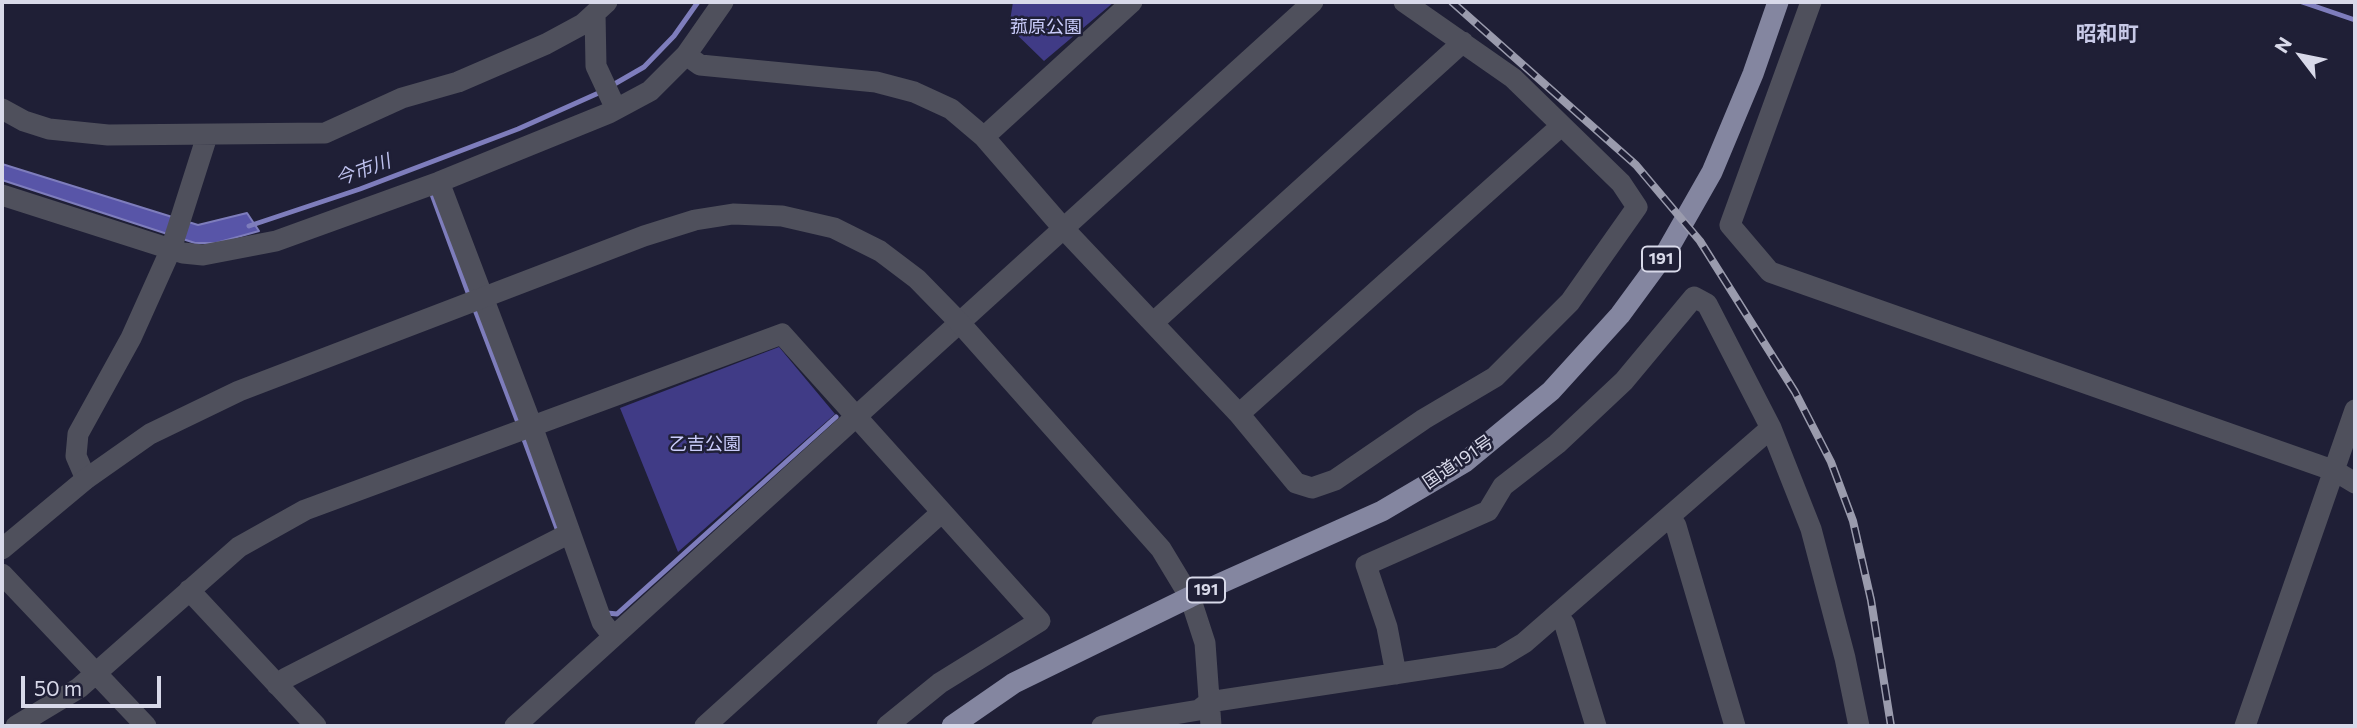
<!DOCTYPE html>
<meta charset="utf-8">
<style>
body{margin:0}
#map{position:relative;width:2357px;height:728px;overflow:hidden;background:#1f1f36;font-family:Commissioner,sans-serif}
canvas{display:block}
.frame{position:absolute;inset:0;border:4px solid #d8d9e9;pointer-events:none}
.north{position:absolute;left:2266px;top:21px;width:70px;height:70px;-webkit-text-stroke:5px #1f1f36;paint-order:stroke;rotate:302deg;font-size:19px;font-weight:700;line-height:28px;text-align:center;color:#d8d9e9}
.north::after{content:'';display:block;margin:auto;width:24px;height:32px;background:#d8d9e9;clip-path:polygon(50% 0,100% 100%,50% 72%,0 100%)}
.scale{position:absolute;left:21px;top:676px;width:140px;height:32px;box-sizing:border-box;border:4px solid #d8d9e9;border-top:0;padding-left:9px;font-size:21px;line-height:24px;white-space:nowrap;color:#d8d9e9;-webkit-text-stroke:5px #1f1f36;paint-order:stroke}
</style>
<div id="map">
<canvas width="2357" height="728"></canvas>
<div class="frame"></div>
<div class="north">N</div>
<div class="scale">50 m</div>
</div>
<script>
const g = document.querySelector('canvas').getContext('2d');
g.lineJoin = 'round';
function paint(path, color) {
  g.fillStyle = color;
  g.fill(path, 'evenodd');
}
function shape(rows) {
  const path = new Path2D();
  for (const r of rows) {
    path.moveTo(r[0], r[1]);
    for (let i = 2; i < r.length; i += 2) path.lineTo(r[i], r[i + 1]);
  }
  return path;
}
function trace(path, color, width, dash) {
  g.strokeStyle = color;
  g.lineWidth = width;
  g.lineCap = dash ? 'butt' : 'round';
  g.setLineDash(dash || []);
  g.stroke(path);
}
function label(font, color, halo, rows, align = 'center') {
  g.font = font + ' Commissioner,"Noto Sans JP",sans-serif';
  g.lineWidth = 5;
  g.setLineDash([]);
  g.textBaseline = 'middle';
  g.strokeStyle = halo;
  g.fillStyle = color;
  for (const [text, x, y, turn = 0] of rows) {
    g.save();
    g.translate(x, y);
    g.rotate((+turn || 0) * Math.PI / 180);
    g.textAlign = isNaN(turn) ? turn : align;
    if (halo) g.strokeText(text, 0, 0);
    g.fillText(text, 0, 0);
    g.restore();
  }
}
paint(shape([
 [1013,2,1114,2,1044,61,1009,27],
 [779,347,835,414,678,552,620,408]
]), '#403b86');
const water = shape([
 [2,164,198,225,247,213,259,231,216,243,195,243,2,180,2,164]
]);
paint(water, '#5855a8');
trace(water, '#7e7dbc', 2);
trace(shape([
 [2302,2,2355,20],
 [611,86,644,67,674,36,698,2],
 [430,189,470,298],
 [249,226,360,189,518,129,603,91],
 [474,307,519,425],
 [522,434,559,534],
 [607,613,617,614,836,417]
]), '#7e7dbc', 5);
trace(shape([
 [1811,2,1730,225,1770,272,2335,471,2355,483],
 [595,13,596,66,616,109],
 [686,55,700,65,876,82,914,92,951,109,984,137,1063,228,1239,414,1296,483,1312,488,1335,480,1424,419,1495,377,1570,302,1637,207,1621,183,1513,78,1404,2],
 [2,109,24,121,49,129,108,135,325,133,402,98,458,82,546,44,583,24,607,2],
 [984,137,1132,2],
 [2,195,183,253,203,255,276,241,439,182],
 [1154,322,1463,42],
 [1239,414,1561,126],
 [86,479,76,456,78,434,131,338,171,249,207,136],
 [1670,516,1676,526,1735,726],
 [2,574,146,726],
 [189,590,316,726],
 [1190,597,1205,643,1211,726],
 [1557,614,1565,625,1596,726],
 [612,635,602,622,532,426,439,182,609,113,650,91,686,55,723,2],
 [1396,674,1387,627,1366,565,1488,511,1503,486,1557,444,1624,381,1694,297,1707,304,1771,428,1811,529,1845,658,1859,726],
 [277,685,286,678,570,533],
 [16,726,79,688,239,547,305,510,782,334,1040,621,940,683,887,726],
 [515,726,1313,2],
 [705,726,942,512],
 [1102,726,1199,710,1209,702,1499,658,1524,643,1771,428],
 [2245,726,2355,410]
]), '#4f505c', 21);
trace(shape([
 [2,549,86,479,150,434,239,391,644,236,695,220,733,214,782,216,834,228,880,251,917,279,959,322,1161,549,1190,597]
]), '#4f505c', 21);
trace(shape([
 [952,726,1014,683,1190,597,1382,511,1465,462,1551,391,1620,315,1667,251,1712,172,1753,74,1778,2]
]), '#8486a0', 21);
const rail = shape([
 [1452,2,1636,165,1700,241,1795,392,1831,462,1853,521,1871,600,1891,726]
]);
trace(rail, '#9a9bad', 8);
trace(rail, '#1f1f36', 5, [16]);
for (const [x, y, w] of [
 [1661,259,38],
 [1206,590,38]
]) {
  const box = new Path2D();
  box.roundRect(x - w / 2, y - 12.5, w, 25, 5);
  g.fillStyle = '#1f1f36';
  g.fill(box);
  trace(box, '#d8d9e9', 2);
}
label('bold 16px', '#d8d9e9', null, [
 ["191",1661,259],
 ["191",1206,590]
]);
label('18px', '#cbcdfb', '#1f1f36', [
 ["菰原公園",1046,27],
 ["乙吉公園",705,444]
]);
label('18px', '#d8d9e9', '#1f1f36', [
 ["国道191号",1458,462,-34]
]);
label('italic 19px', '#bec1ee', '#1f1f36', [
 ["今市川",363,170,-20]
]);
label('bold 21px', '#c7c9e7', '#1f1f36', [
 ["昭和町",2107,34]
]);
</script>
